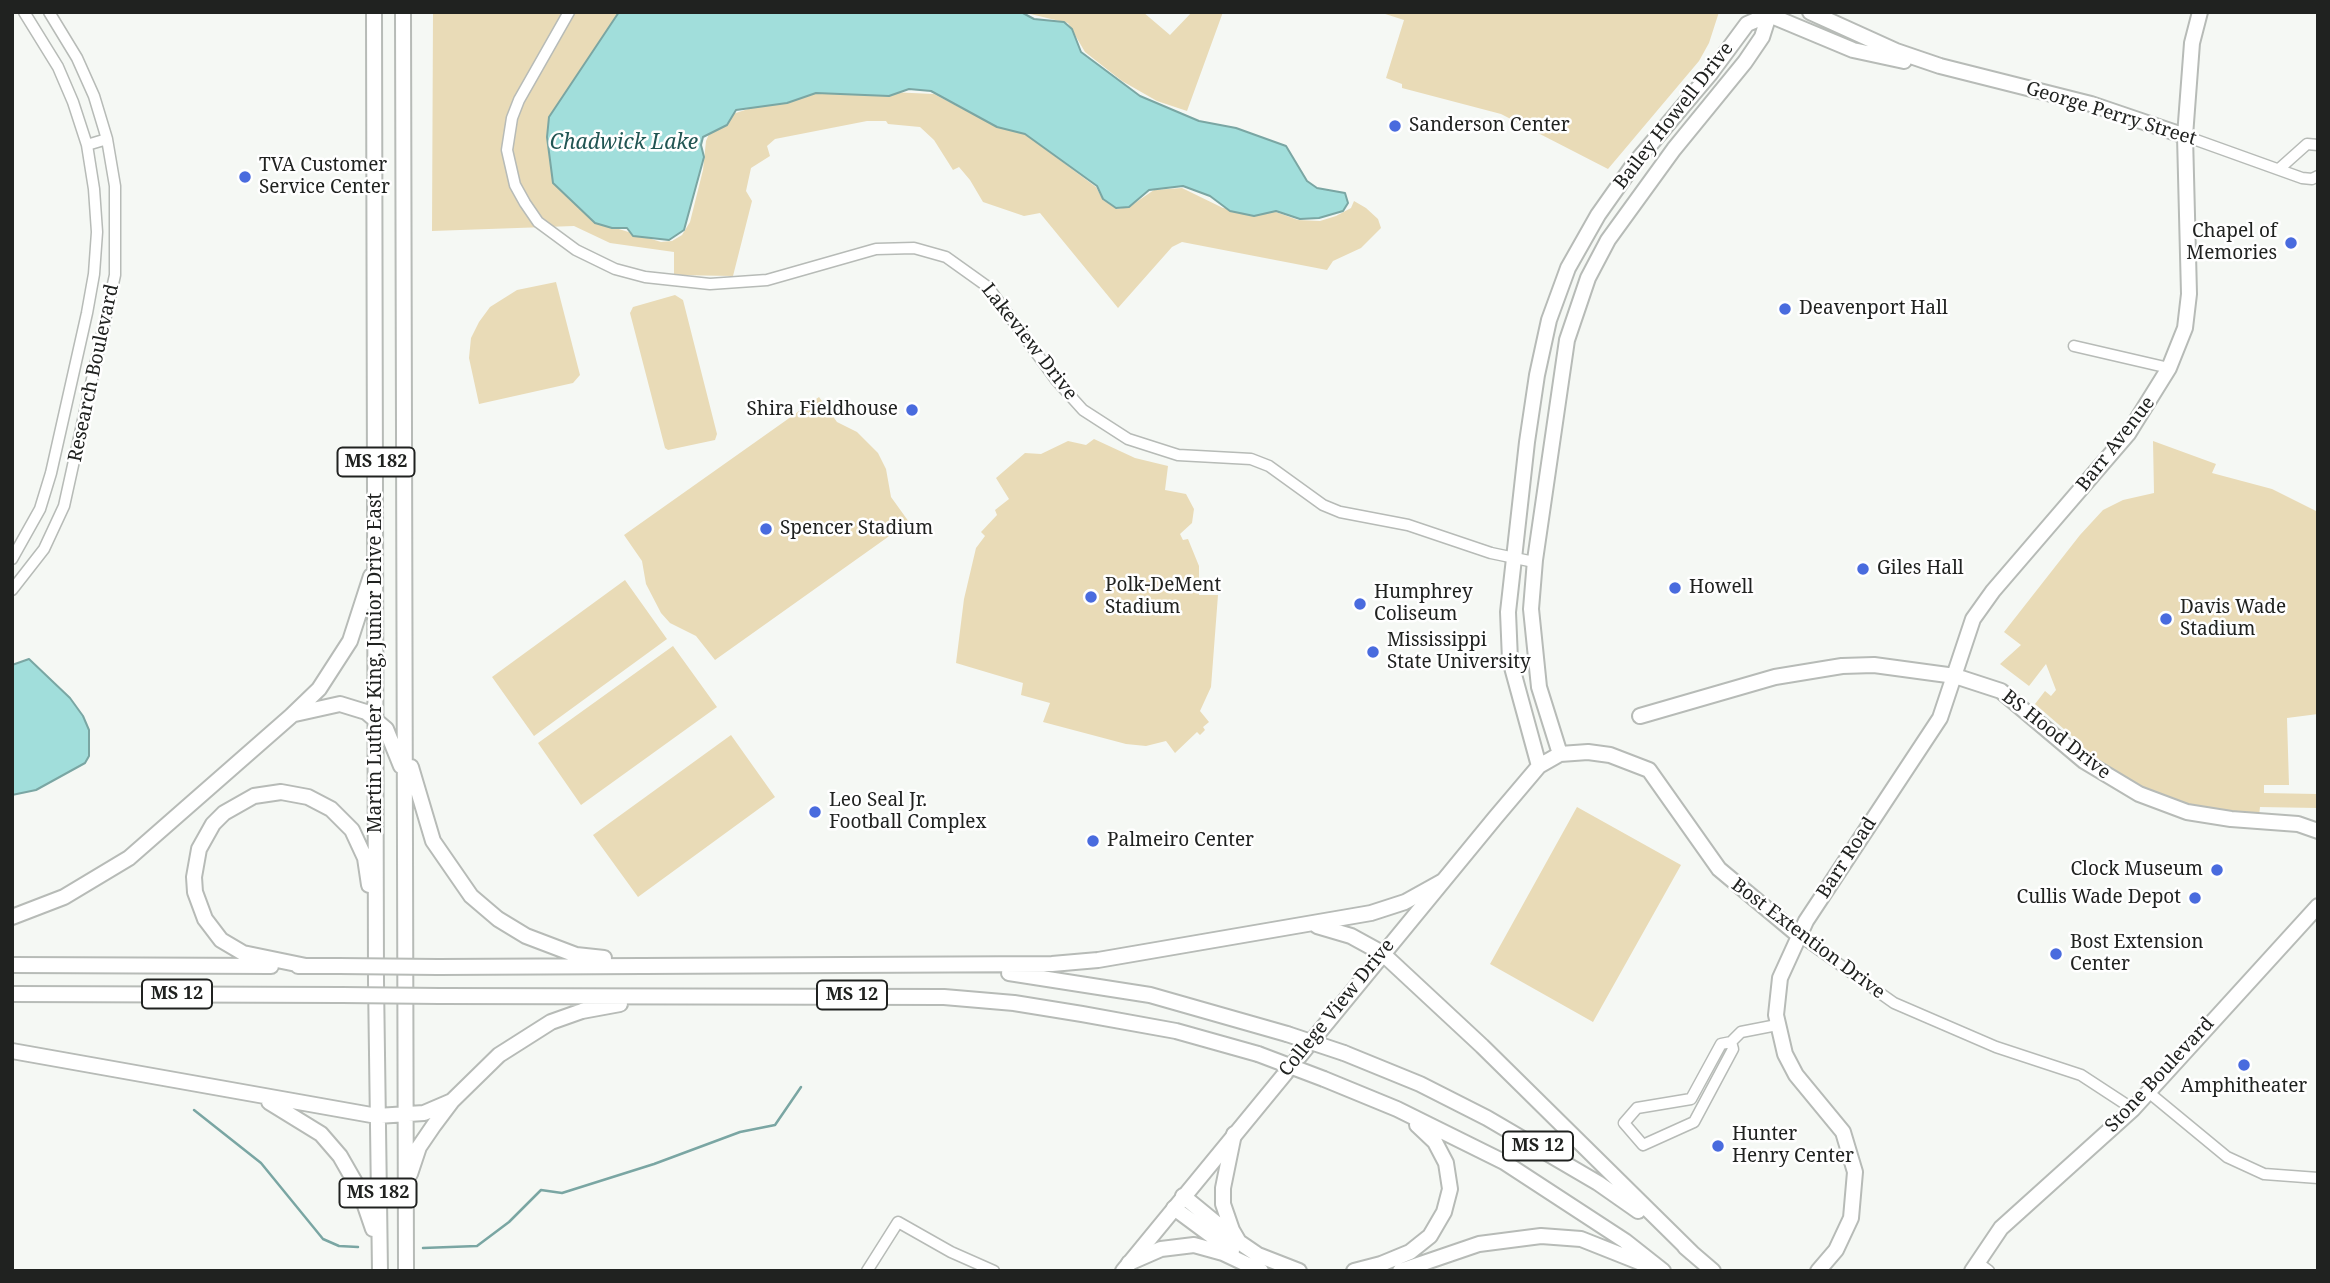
<!DOCTYPE html>
<style>
body{margin:0}
#map{position:relative;width:2330px;height:1283px;overflow:hidden;background:#f5f8f4;font-family:"Noto Serif",serif}
canvas{display:block}
.frame{position:absolute;inset:0;border:14px solid #202220;pointer-events:none}
</style>
<div id="map">
<canvas width="2330" height="1283"></canvas>
<div class="frame"></div>
</div>
<script>
const g = document.querySelector('canvas').getContext('2d');
g.lineJoin = 'round';
function paint(path, color) {
  g.fillStyle = color;
  g.fill(path, 'evenodd');
}
function shape(rows) {
  const path = new Path2D();
  for (const r of rows) {
    path.moveTo(r[0], r[1]);
    for (let i = 2; i < r.length; i += 2) path.lineTo(r[i], r[i + 1]);
  }
  return path;
}
function trace(path, color, width, dash) {
  g.strokeStyle = color;
  g.lineWidth = width;
  g.lineCap = dash ? 'butt' : 'round';
  g.setLineDash(dash || []);
  g.stroke(path);
}
function label(font, color, halo, rows, align = 'center') {
  g.font = font + ' "Noto Serif",serif';
  g.lineWidth = 5;
  g.setLineDash([]);
  g.textBaseline = 'middle';
  g.strokeStyle = halo;
  g.fillStyle = color;
  for (const [text, x, y, turn = 0] of rows) {
    g.save();
    g.translate(x, y);
    g.rotate((+turn || 0) * Math.PI / 180);
    g.textAlign = isNaN(turn) ? turn : align;
    if (halo) g.strokeText(text, 0, 0);
    g.fillText(text, 0, 0);
    g.restore();
  }
}
paint(shape([
 [433,12,621,12,596,222,661,242,672,241,682,235,690,222,703,170,706,141,712,127,723,117,783,98,845,90,934,94,997,127,1025,134,1096,187,1103,200,1117,209,1129,207,1154,190,1182,188,1223,208,1276,212,1298,220,1320,221,1336,216,1351,208,1354,201,1366,208,1378,219,1381,228,1361,248,1333,261,1327,270,1182,242,1172,247,1118,308,1040,213,1024,216,983,202,970,180,959,167,953,170,934,140,920,127,888,124,886,121,867,121,775,139,767,146,770,156,751,168,746,191,752,201,733,276,674,275,674,252,610,243,574,226,432,231],
 [1022,12,1143,12,1170,35,1192,12,1223,12,1187,111,1157,101,1122,81,1085,52,1068,23],
 [1379,12,1719,12,1709,43,1699,61,1608,169,1501,114,1402,88,1402,84,1386,78,1404,20],
 [556,282,580,375,573,383,479,404,469,358,471,338,479,322,490,307,517,290],
 [675,295,683,300,717,434,715,440,668,450,665,448,630,313,633,307],
 [819,397,837,422,857,432,878,453,886,469,891,497,909,522,715,660,696,636,670,623,661,613,646,584,642,561,624,535],
 [1094,439,1135,458,1168,466,1165,490,1186,494,1194,509,1192,523,1180,534,1183,540,1188,539,1199,566,1199,595,1218,595,1211,687,1200,711,1209,722,1203,727,1205,730,1200,735,1197,732,1175,753,1166,741,1146,746,1126,744,1043,722,1050,703,1021,695,1023,683,956,663,964,599,976,548,985,536,981,532,997,515,995,510,1009,499,996,478,1025,453,1041,454,1068,441,1086,445],
 [2153,441,2216,464,2212,473,2272,489,2318,512,2318,714,2287,718,2289,785,2264,785,2264,793,2317,794,2318,808,2260,807,2259,816,2193,806,2131,785,2076,750,2080,743,2035,704,2045,691,2051,696,2056,690,2046,664,2029,686,2000,664,2021,645,2004,632,2080,535,2103,510,2123,500,2154,493],
 [625,580,667,639,534,736,492,677],
 [673,646,717,707,581,805,538,743],
 [731,735,775,797,638,897,593,835],
 [1577,807,1681,865,1593,1022,1490,964]
]), '#e9dbb7');
const water = shape([
 [619,12,1021,12,1034,19,1064,22,1072,29,1081,52,1140,96,1199,121,1236,128,1286,146,1307,181,1317,188,1345,193,1348,203,1343,211,1319,218,1300,219,1276,211,1254,216,1230,211,1210,196,1183,186,1149,190,1129,207,1116,208,1103,199,1097,186,1025,134,997,127,931,91,909,89,889,96,816,93,787,103,736,110,727,125,703,137,701,145,704,157,684,230,669,240,633,236,627,228,612,228,595,223,553,183,547,137,549,117,619,12],
 [29,659,70,698,83,716,89,730,89,756,85,763,36,790,12,795,12,665,29,659]
]);
paint(water, '#a1dedb');
trace(water, '#7aa6a3', 2);
trace(shape([
 [194,1110,261,1163,323,1239,339,1246,358,1247],
 [423,1248,477,1246,509,1222,541,1190,562,1193,654,1164,740,1132,775,1125,801,1087]
]), '#7aa6a3', 2.5);
const street = shape([
 [569,12,519,100,512,118,507,150,515,185,525,203,538,222,576,250,615,269,645,277,710,284,767,280,876,249,914,248,946,257,988,287,1056,380,1083,410,1128,439,1178,455,1251,459,1269,466,1323,505,1340,512,1408,525,1491,553,1534,562],
 [2185,136,2302,178,2312,179,2318,176],
 [87,145,107,139],
 [2279,169,2307,144,2318,145],
 [2074,346,2169,368],
 [12,559,40,509,51,473,87,313,94,274,97,232,94,189,87,145,73,102,58,67,24,12],
 [12,590,44,549,64,506,115,275,115,186,107,139,94,96,77,58,49,12],
 [1798,935,1894,1003,1996,1047,2081,1075,2133,1109],
 [1731,1042,1733,1049,1694,1122,1643,1145,1624,1123,1637,1108,1691,1099,1721,1044,1731,1042,1741,1032,1777,1025],
 [2147,1091,2227,1157,2264,1174,2318,1178],
 [1977,1262,1989,1271],
 [867,1271,898,1222,951,1252,994,1271]
]);
const secondary = shape([
 [1762,12,1853,50,1904,61],
 [1810,12,1896,51,1940,66,2091,104,2185,136],
 [1640,716,1775,677,1842,666,1874,665,1955,676,2001,691,2084,761,2139,794,2187,812,2231,819,2298,824,2318,831],
 [1560,754,1539,687,1531,609,1535,560,1567,340,1588,278,1608,240,1674,149,1745,62,1762,37,1770,12],
 [1539,766,1510,660,1508,612,1527,442,1537,375,1549,320,1568,268,1598,215,1634,164,1710,74,1747,24,1768,15],
 [1123,1271,1495,818,1539,766,1560,754,1588,752,1610,755,1649,770,1719,869,1798,935],
 [1818,1271,1836,1250,1851,1218,1855,1172,1843,1132,1796,1075,1785,1054,1776,1015,1780,978,1806,921,1940,718,1973,619,1993,591,2128,434,2169,368,2185,328,2189,294,2185,136,2192,43,2200,12],
 [1972,1271,2001,1228,2133,1109,2318,906]
]);
const primary = shape([
 [374,12,376,981,380,1271],
 [403,12,406,1271],
 [295,714,340,704,366,712,386,729,401,766],
 [411,767,433,841,471,896,498,919,526,936,576,955,604,958],
 [12,917,64,897,129,858,291,716,319,689,350,641,371,576],
 [1317,926,1351,936,1382,953,1482,1046,1692,1253],
 [12,965,271,966],
 [298,966,339,966],
 [306,966,243,953,221,940,205,919,195,892,194,877,199,849,213,824,224,813,254,796,281,792,308,797,331,809,352,830,365,858,369,885],
 [438,967,1052,964,1098,960,1371,913,1405,902,1441,882],
 [1009,973,1150,995,1287,1034],
 [12,994,342,995],
 [440,996,944,997,1014,1003,1082,1014,1176,1031,1258,1054],
 [12,1051,377,1116,424,1113,452,1101],
 [1344,1053,1420,1084,1487,1118,1598,1183,1638,1211],
 [1324,1079,1397,1109,1504,1162,1625,1241,1663,1271],
 [269,1102,321,1134,340,1156,360,1191,373,1229],
 [1234,1134,1223,1188,1223,1204,1232,1230,1239,1242,1258,1255,1299,1271],
 [410,1174,419,1147,434,1125,452,1101,499,1055,551,1022,582,1011,620,1004],
 [1183,1196,1233,1237],
 [1174,1208,1232,1251],
 [1685,1247,1713,1271],
 [1129,1263,1161,1249,1194,1245,1223,1253,1261,1271],
 [1354,1271,1381,1264,1410,1252,1430,1236,1444,1212,1450,1189,1446,1163,1435,1142,1417,1125],
 [1400,1271,1479,1244,1541,1236,1581,1239,1644,1264]
]);
trace(street, '#b7bbb7', 13);
trace(secondary, '#b7bbb7', 18);
trace(primary, '#b7bbb7', 18);
trace(street, '#fff', 10);
trace(secondary, '#fff', 14);
trace(primary, '#fff', 14);
const primaryBridge = shape([
 [339,966,438,967],
 [342,995,440,996],
 [1287,1034,1344,1053],
 [1258,1054,1324,1079]
]);
trace(primaryBridge, '#b7bbb7', 18, []);
trace(primaryBridge, '#fff', 14);
for (const [x, y, r, color] of [
 [1395,126,7,"#496bde"],
 [245,177,7,"#496bde"],
 [2291,243,7,"#496bde"],
 [1785,309,7,"#496bde"],
 [912,410,7,"#496bde"],
 [766,529,7,"#496bde"],
 [1863,569,7,"#496bde"],
 [1675,588,7,"#496bde"],
 [1091,597,7,"#496bde"],
 [1360,604,7,"#496bde"],
 [2166,619,7,"#496bde"],
 [1373,652,7,"#496bde"],
 [815,812,7,"#496bde"],
 [1093,841,7,"#496bde"],
 [2217,870,7,"#496bde"],
 [2195,898,7,"#496bde"],
 [2056,954,7,"#496bde"],
 [2244,1065,7,"#496bde"],
 [1718,1146,7,"#496bde"]
]) {
  const dot = new Path2D();
  dot.arc(x, y, r, 0, 2 * Math.PI);
  g.fillStyle = color;
  g.fill(dot);
  trace(dot, '#fff', 2.5);
}
for (const [x, y, w] of [
 [376,462,77],
 [177,994,70],
 [852,995,70],
 [1538,1146,70],
 [378,1193,77]
]) {
  const box = new Path2D();
  box.roundRect(x - w / 2, y - 14.5, w, 29, 5);
  g.fillStyle = '#fff';
  g.fill(box);
  trace(box, '#202220', 2);
}
label('bold 18px', '#202220', null, [
 ["MS 182",376,462],
 ["MS 12",177,994],
 ["MS 12",852,995],
 ["MS 12",1538,1146],
 ["MS 182",378,1193]
]);
label('19px', '#202220', '#fff', [
 ["George Perry Street",2111,114,17],
 ["Bailey Howell Drive",1674,116,-52],
 ["Lakeview Drive",1029,342,52],
 ["Research Boulevard",94,373,-78],
 ["Barr Avenue",2116,444,-52],
 ["Martin Luther King, Junior Drive East",376,663,-90],
 ["BS Hood Drive",2056,735,38],
 ["Barr Road",1847,858,-57],
 ["Bost Extention Drive",1808,939,37],
 ["College View Drive",1337,1008,-51],
 ["Stone Boulevard",2160,1075,-47]
]);
label('19px', '#202220', '#fff', [
 ["Sanderson Center",1409,126],
 ["TVA Customer",259,166],
 ["Service Center",259,188],
 ["Chapel of",2277,232,"right"],
 ["Memories",2277,254,"right"],
 ["Deavenport Hall",1799,309],
 ["Shira Fieldhouse",898,410,"right"],
 ["Spencer Stadium",780,529],
 ["Giles Hall",1877,569],
 ["Polk-DeMent",1105,586],
 ["Stadium",1105,608],
 ["Howell",1689,588],
 ["Humphrey",1374,593],
 ["Coliseum",1374,615],
 ["Davis Wade",2180,608],
 ["Stadium",2180,630],
 ["Mississippi",1387,641],
 ["State University",1387,663],
 ["Leo Seal Jr.",829,801],
 ["Football Complex",829,823],
 ["Palmeiro Center",1107,841],
 ["Clock Museum",2203,870,"right"],
 ["Cullis Wade Depot",2181,898,"right"],
 ["Bost Extension",2070,943],
 ["Center",2070,965],
 ["Amphitheater",2244,1087,"center"],
 ["Hunter",1732,1135],
 ["Henry Center",1732,1157]
], 'left');
label('italic 21px', '#215553', '#fff', [
 ["Chadwick Lake",624,143]
]);
</script>
